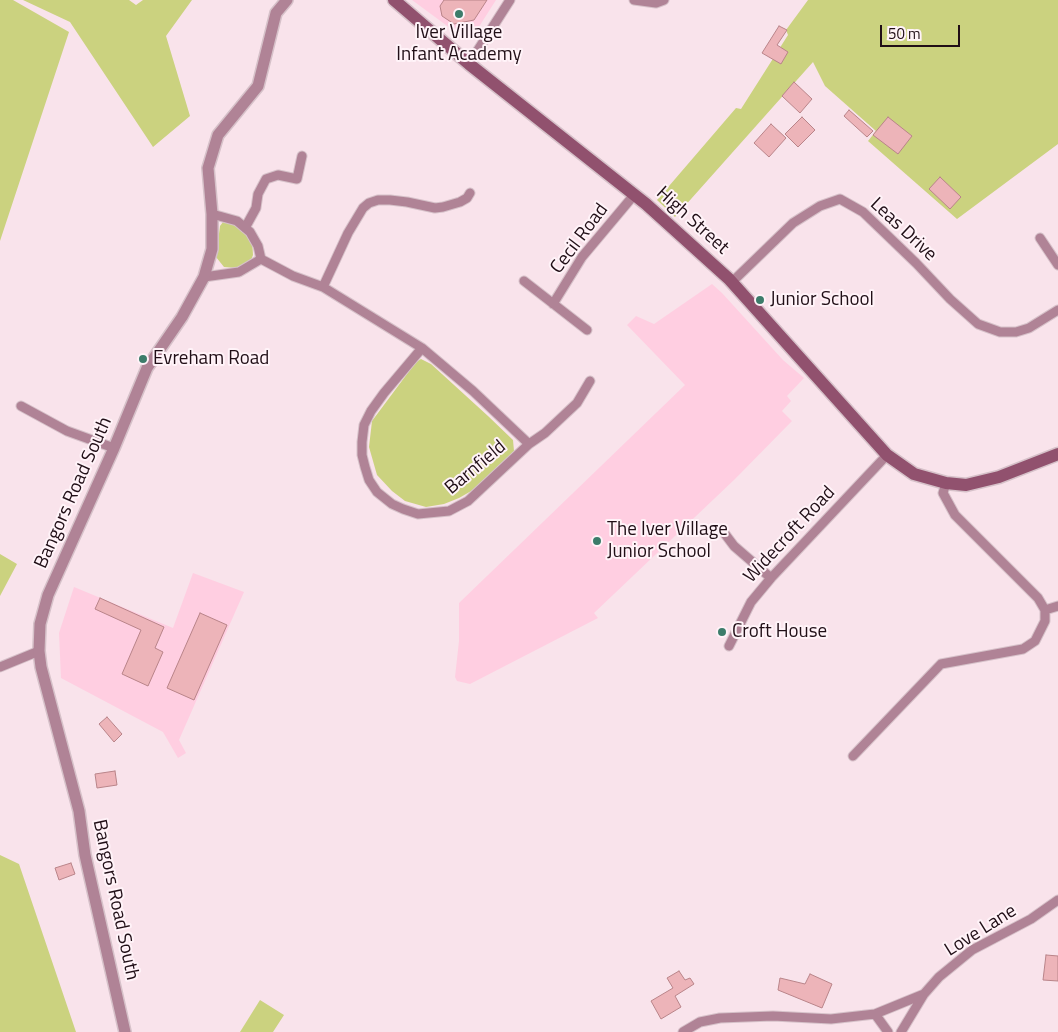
<!DOCTYPE html>
<style>
body{margin:0}
#map{position:relative;width:1058px;height:1032px;overflow:hidden;background:#f9e3eb;font-family:"Titillium Web",sans-serif}
canvas{display:block}
.scale{position:absolute;left:880px;top:25px;width:80px;height:22px;box-sizing:border-box;border:2px solid #200e16;border-top:0;padding-left:6px;font-size:15px;line-height:18px;white-space:nowrap;color:#200e16;-webkit-text-stroke:4px #fff3f8;paint-order:stroke}
</style>
<div id="map">
<canvas width="1058" height="1032"></canvas>
<div class="scale">50 m</div>
</div>
<script>
const g = document.querySelector('canvas').getContext('2d');
g.lineJoin = 'round';
function paint(path, color) {
  g.fillStyle = color;
  g.fill(path, 'evenodd');
}
function shape(rows) {
  const path = new Path2D();
  for (const r of rows) {
    path.moveTo(r[0], r[1]);
    for (let i = 2; i < r.length; i += 2) path.lineTo(r[i], r[i + 1]);
  }
  return path;
}
function trace(path, color, width, dash) {
  g.strokeStyle = color;
  g.lineWidth = width;
  g.lineCap = dash ? 'butt' : 'round';
  g.setLineDash(dash || []);
  g.stroke(path);
}
function label(font, color, halo, rows, align = 'center') {
  g.font = font + ' "Titillium Web",sans-serif';
  g.lineWidth = 4;
  g.setLineDash([]);
  g.textBaseline = 'middle';
  g.strokeStyle = halo;
  g.fillStyle = color;
  for (const [text, x, y, turn = 0] of rows) {
    g.save();
    g.translate(x, y);
    g.rotate((+turn || 0) * Math.PI / 180);
    g.textAlign = isNaN(turn) ? turn : align;
    if (halo) g.strokeText(text, 0, 0);
    g.fillText(text, 0, 0);
    g.restore();
  }
}
paint(shape([
 [412,0,496,0,475,33,450,28],
 [712,284,722,293,783,360,804,378,787,396,791,401,782,411,792,421,735,479,594,613,598,618,470,684,457,681,455,677,459,641,459,603,685,385,627,325,636,316,654,324],
 [193,573,244,592,179,740,186,753,178,758,163,732,61,678,59,633,74,587,173,628]
]), '#ffcee1');
paint(shape([
 [0,0,13,0,69,32,0,241],
 [23,0,129,0,136,5,143,0,192,0,166,36,190,116,153,147,70,22],
 [808,0,1058,0,1058,144,957,219,868,141,876,131,825,86,813,62,675,217,657,200,736,108,741,109,788,35,786,30],
 [229,221,236,222,252,240,253,255,251,260,245,264,236,268,224,267,216,257,220,226,223,222],
 [421,359,431,364,488,416,513,440,514,451,473,490,459,498,444,504,426,507,405,501,392,491,377,475,369,447,372,421,416,362],
 [0,554,17,564,0,596],
 [0,855,19,864,76,1032,0,1032],
 [260,1000,284,1015,273,1032,240,1032]
]), '#cbd27f');
const building = shape([
 [444,0,487,0,474,20,454,24,442,16,440,6,444,0],
 [779,26,787,30,777,45,788,52,781,64,762,53,779,26],
 [794,82,812,99,800,113,782,96,794,82],
 [849,110,873,131,867,137,844,116,849,110],
 [802,117,815,130,798,147,785,134,802,117],
 [888,117,912,136,898,154,873,135,888,117],
 [771,124,786,138,769,157,754,143,771,124],
 [940,177,961,197,950,209,929,189,940,177],
 [100,598,164,627,155,648,163,652,148,686,122,674,141,630,95,609,100,598],
 [200,613,227,625,194,700,167,688,200,613],
 [107,717,122,734,114,742,99,724,107,717],
 [115,771,117,785,97,788,95,774,115,771],
 [71,863,75,874,59,880,55,868,71,863],
 [1046,955,1058,956,1058,981,1043,980,1046,955],
 [679,971,685,980,690,978,694,984,675,996,681,1007,661,1019,651,1001,673,988,667,978,679,971],
 [810,974,832,984,822,1008,778,990,780,978,805,984,810,974]
]);
paint(building, '#edb4b9');
trace(building, '#b98489', 1);
const minor = shape([
 [634,0,656,3,664,0],
 [469,64,510,0],
 [212,214,237,221,250,232,258,246,261,259],
 [245,228,256,208,258,194,266,179,278,175,297,179,302,156],
 [1040,238,1058,265],
 [204,277,239,272,261,259,293,276,323,287,422,348,473,391,529,444],
 [524,281,587,330],
 [732,282,793,223,820,206,840,199,863,212,916,263,950,299,978,324,1000,332,1016,332,1029,328,1058,310],
 [323,287,348,233,363,208,369,203,378,200,390,200,407,202,435,208,443,207,460,202,467,198,470,193],
 [553,304,582,257,634,195],
 [422,348,384,393,371,411,364,425,362,442,362,455,365,467,369,480,377,492,392,504,403,509,418,514,449,511,468,501,529,444,545,433,577,403,590,381],
 [21,406,67,431,114,448],
 [725,534,734,546,771,578],
 [1045,610,1058,606],
 [729,646,751,602,771,578,887,455],
 [0,667,39,651],
 [853,756,941,664,1023,649,1035,641,1045,621,1045,610,1038,598,955,515,943,493,946,483],
 [875,1014,888,1032],
 [683,1032,700,1022,720,1018,773,1016,831,1019,875,1014,924,994],
 [901,1032,924,994,939,977,972,950,1031,919,1058,900]
]);
const tertiary = shape([
 [125,1032,85,855,79,811,41,667,39,651,40,624,48,595,114,448,147,368,182,317,204,277,212,249,212,214,208,168,218,135,258,86,276,13,287,0]
]);
const secondary = shape([
 [394,0,469,64,646,204,729,279,887,455,914,474,946,483,966,485,999,477,1058,454]
]);
trace(minor, '#d6c1c9', 11);
trace(tertiary, '#d6c1c9', 14);
trace(secondary, '#d6c1c9', 15);
trace(minor, '#b08396', 9);
trace(tertiary, '#b08396', 11);
trace(secondary, '#91516e', 12);
for (const [x, y, r, color] of [
 [459,14,5,"#3c7c6a"],
 [760,300,5,"#3c7c6a"],
 [143,359,5,"#3c7c6a"],
 [597,541,5,"#3c7c6a"],
 [722,632,5,"#3c7c6a"]
]) {
  const dot = new Path2D();
  dot.arc(x, y, r, 0, 2 * Math.PI);
  g.fillStyle = color;
  g.fill(dot);
  trace(dot, '#fff3f8', 2);
}
label('19px', '#200e16', '#fff3f8', [
 ["Iver Village",459,33,"center"],
 ["Infant Academy",459,55,"center"],
 ["Junior School",770,300],
 ["Evreham Road",153,359],
 ["The Iver Village",607,530],
 ["Junior School",607,552],
 ["Croft House",732,632]
], 'left');
label('19px', '#200e16', '#fff3f8', [
 ["High Street",692,221,42],
 ["Leas Drive",903,230,43],
 ["Cecil Road",580,239,-53],
 ["Barnfield",476,468,-40],
 ["Bangors Road South",74,493,-66],
 ["Widecroft Road",790,535,-47],
 ["Bangors Road South",115,900,78],
 ["Love Lane",981,931,-32]
]);
</script>
